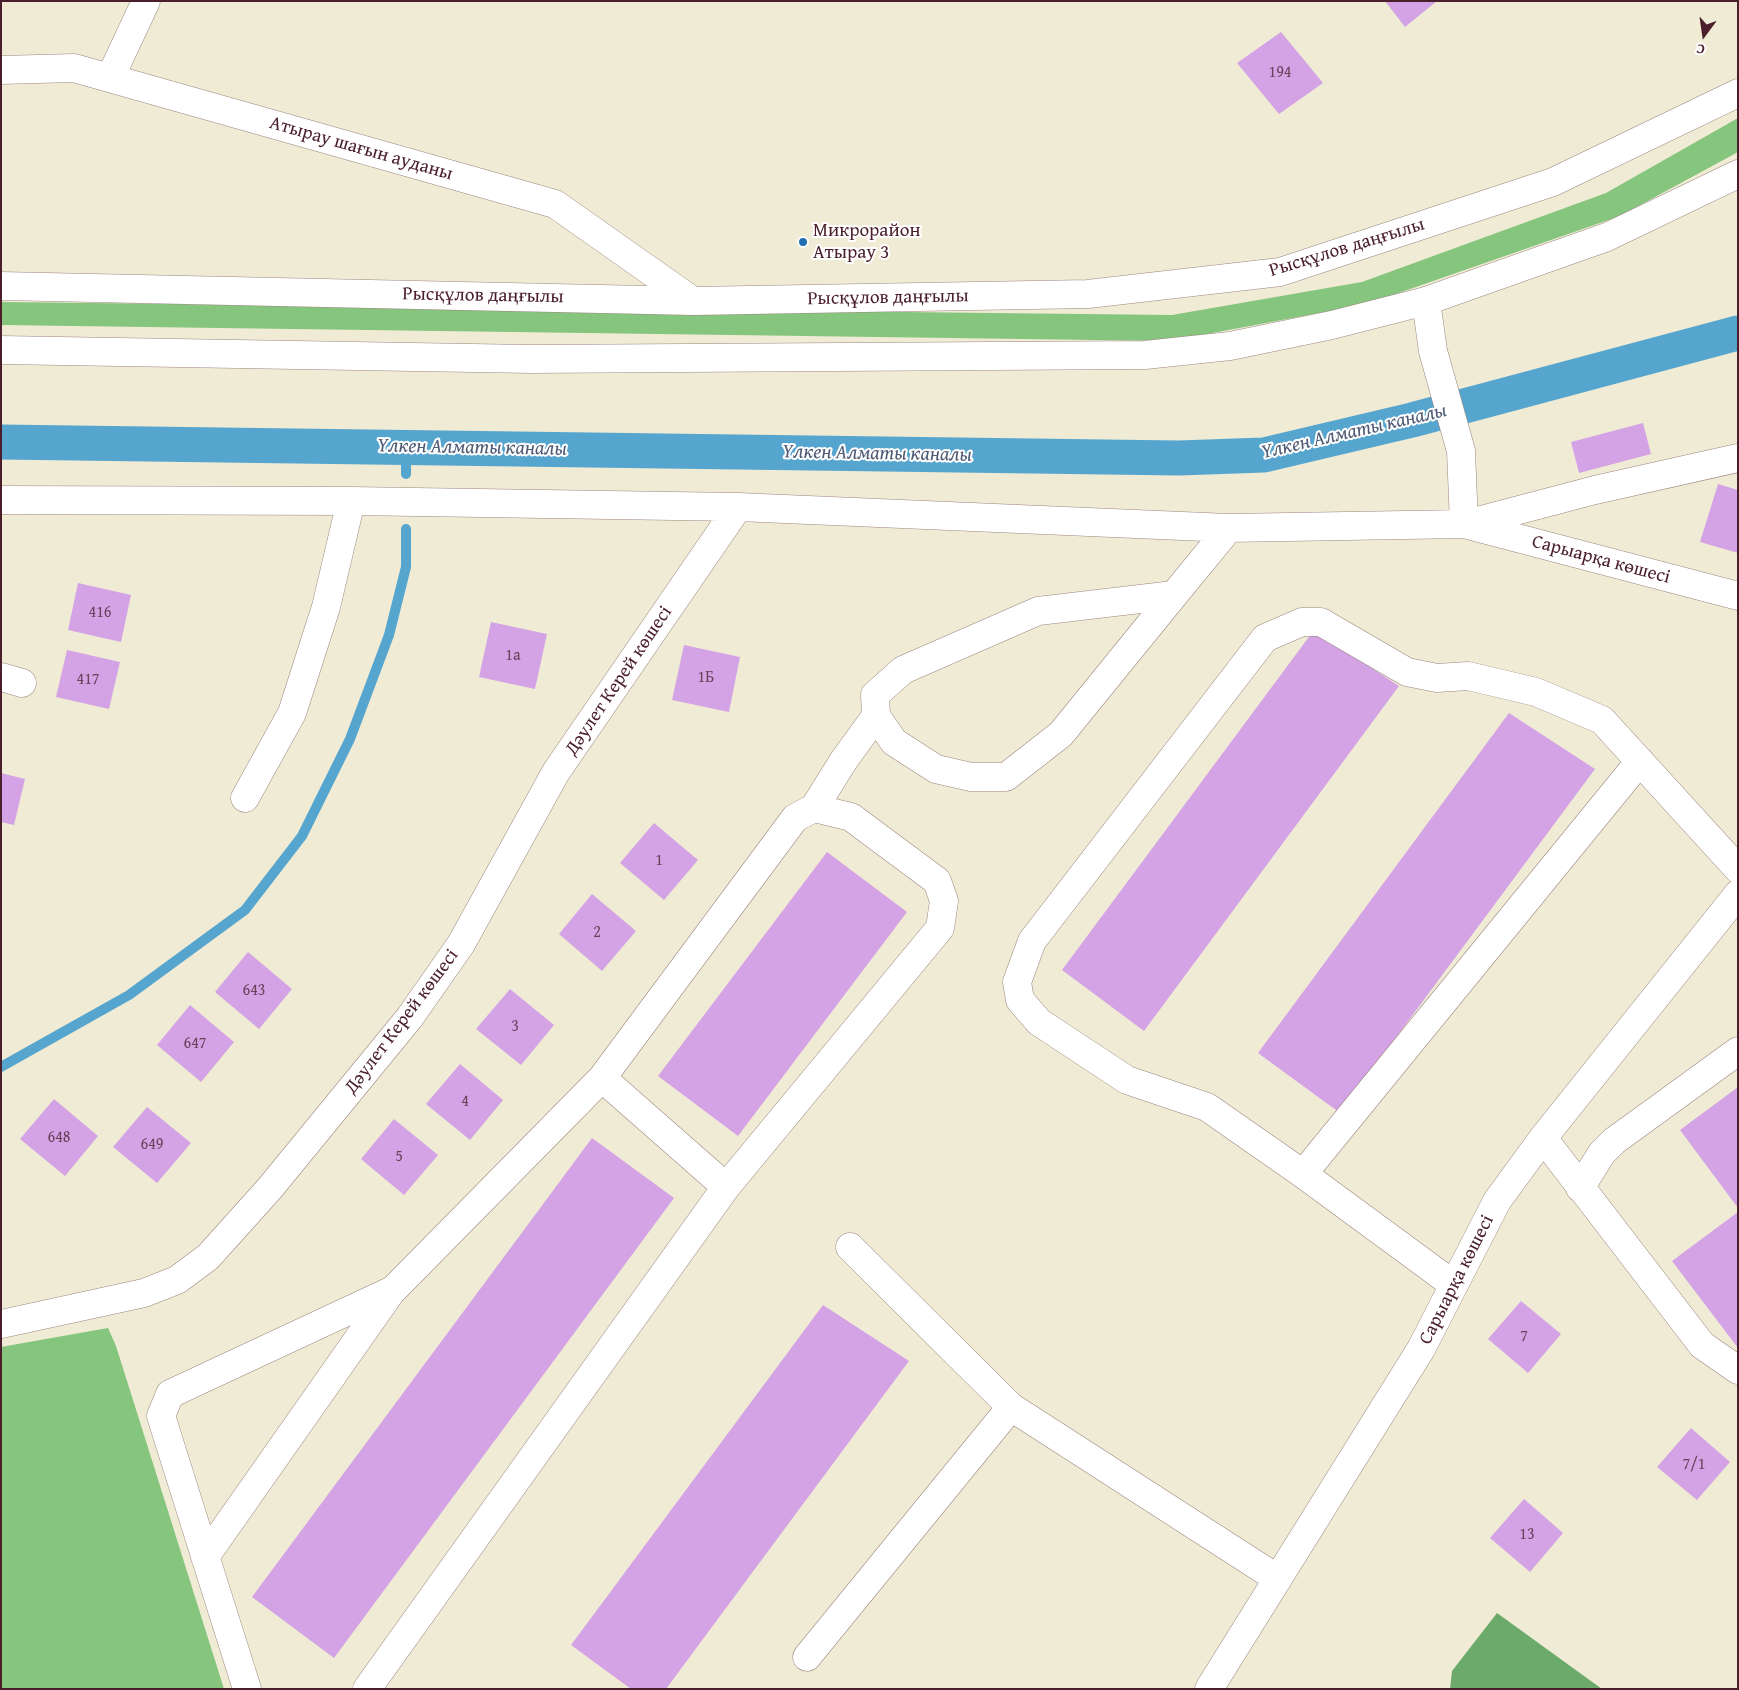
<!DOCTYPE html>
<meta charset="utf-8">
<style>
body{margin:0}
#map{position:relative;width:1739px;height:1690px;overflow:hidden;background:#f0ebd4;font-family:"Gentium Book Plus",serif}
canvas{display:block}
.frame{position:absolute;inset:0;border:2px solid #4a1f2b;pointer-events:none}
.north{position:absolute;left:1679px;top:10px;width:50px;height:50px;-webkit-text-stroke:4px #fff;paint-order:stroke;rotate:194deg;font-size:14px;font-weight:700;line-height:20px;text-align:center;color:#4a1f2b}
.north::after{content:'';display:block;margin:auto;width:18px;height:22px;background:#4a1f2b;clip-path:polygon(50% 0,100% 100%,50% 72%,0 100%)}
</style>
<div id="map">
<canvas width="1739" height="1690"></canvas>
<div class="frame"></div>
<div class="north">С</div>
</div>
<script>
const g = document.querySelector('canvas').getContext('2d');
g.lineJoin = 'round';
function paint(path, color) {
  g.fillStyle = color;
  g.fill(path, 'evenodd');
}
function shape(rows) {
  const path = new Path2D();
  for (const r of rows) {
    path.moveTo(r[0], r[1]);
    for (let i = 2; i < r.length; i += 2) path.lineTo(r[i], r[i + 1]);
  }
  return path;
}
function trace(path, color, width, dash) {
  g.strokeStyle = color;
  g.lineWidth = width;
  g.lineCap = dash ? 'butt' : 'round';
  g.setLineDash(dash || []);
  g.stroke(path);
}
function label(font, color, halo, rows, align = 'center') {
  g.font = font + ' "Gentium Book Plus",serif';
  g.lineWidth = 4;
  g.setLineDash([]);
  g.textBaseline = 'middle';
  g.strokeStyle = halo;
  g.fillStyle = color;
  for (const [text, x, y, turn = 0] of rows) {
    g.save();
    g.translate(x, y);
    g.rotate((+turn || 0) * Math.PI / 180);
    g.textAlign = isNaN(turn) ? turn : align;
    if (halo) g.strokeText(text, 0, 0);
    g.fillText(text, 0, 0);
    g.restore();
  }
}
paint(shape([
 [1738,118,1738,152,1620,216,1367,304,1170,341,1,325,1,302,1172,315,1362,282,1606,193],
 [108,1328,116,1346,224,1689,1,1689,1,1347]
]), '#85c57d');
paint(shape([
 [1497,1613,1602,1689,1450,1689,1452,1671]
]), '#6caa6c');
trace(shape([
 [406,474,406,447],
 [1,1067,129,995,245,910,302,836,350,739,389,635,406,567,406,529]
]), '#55a5cf', 10);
trace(shape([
 [1,442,1179,458,1264,455,1412,420,1738,333]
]), '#55a5cf', 35);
paint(shape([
 [1385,1,1437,1,1405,27],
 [1281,32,1323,83,1279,114,1237,63],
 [1643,423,1651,454,1579,473,1571,442],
 [1718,484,1738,490,1738,553,1700,542],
 [78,583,131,595,121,642,68,630],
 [491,622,547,634,535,689,479,677],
 [1314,630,1399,686,1144,1031,1062,970],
 [684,645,740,657,729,712,672,700],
 [67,650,120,662,109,709,56,697],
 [1509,713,1595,769,1340,1113,1258,1053],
 [1,773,25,779,14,825,1,822],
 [654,823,698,860,664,900,620,863],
 [827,852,907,912,738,1136,658,1076],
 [592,894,636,931,602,971,559,934],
 [248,952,292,989,259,1029,215,992],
 [510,989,554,1025,521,1065,476,1029],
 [190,1005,234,1042,201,1082,157,1045],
 [460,1064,503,1100,470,1140,426,1104],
 [1738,1087,1738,1208,1680,1130],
 [54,1099,98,1136,65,1176,20,1139],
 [147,1107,191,1143,157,1183,113,1147],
 [394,1119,438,1155,404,1195,361,1159],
 [592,1138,674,1198,334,1658,252,1597],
 [1738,1212,1738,1348,1672,1261],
 [1521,1301,1561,1334,1528,1373,1488,1339],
 [823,1305,909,1361,666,1689,631,1689,571,1645],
 [1691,1428,1730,1462,1697,1500,1657,1467],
 [1524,1499,1563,1533,1530,1572,1490,1538]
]), '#d4a3e6');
const minor = shape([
 [1,70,74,68,555,204,693,301],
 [110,78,146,1],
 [1,500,351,501,738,507,1229,528,1464,524,1461,451,1433,351,1426,301],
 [1464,524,1738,596],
 [1466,524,1595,490,1738,458],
 [1174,595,1038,611,903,670,875,695,876,716,894,742,936,769,971,777,1006,777,1061,734,1174,595,1229,528],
 [1,677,22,683],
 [245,798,292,713,326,607,351,501],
 [814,808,844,760,876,716],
 [602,1078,726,1187],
 [1543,1138,1702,1345,1738,1370],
 [1303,1174,1640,761],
 [1580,1188,1602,1153,1614,1141,1738,1051],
 [850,1247,1011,1407,1278,1579],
 [1454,1285,1303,1174,1207,1107,1127,1080,1039,1022,1020,1000,1017,982,1032,941,1265,638,1302,622,1321,622,1407,672,1437,678,1468,676,1536,692,1602,720,1738,869],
 [1,1324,144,1293,177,1280,208,1257,270,1188,410,1017,461,944,556,772,738,507],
 [205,1557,391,1292],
 [807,1657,1011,1407],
 [247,1689,161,1416,170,1394,393,1290,602,1078,795,818,814,808,851,817,937,881,944,901,940,928,726,1187,367,1689],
 [1209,1689,1421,1349,1497,1201,1543,1138,1738,894]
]);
const major = shape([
 [1,286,693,301,1088,294,1280,272,1553,182,1738,93],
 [1,350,531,359,1145,355,1230,346,1332,325,1426,301,1607,237,1738,174]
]);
trace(minor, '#9d8580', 29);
trace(major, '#9d8580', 29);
trace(minor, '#fff', 28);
trace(major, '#fff', 28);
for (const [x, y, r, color] of [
 [803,242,5,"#1f6fb2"]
]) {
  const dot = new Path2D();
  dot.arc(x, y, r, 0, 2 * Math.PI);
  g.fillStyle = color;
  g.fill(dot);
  trace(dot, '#fff', 2);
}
label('16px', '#6c405a', null, [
 ["194",1280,73],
 ["416",100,613],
 ["1а",513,656],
 ["1Б",706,678],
 ["417",88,680],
 ["1",659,861],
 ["2",597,933],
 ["643",254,991],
 ["3",515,1027],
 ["647",195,1044],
 ["4",465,1102],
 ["648",59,1138],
 ["649",152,1145],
 ["5",399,1157],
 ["7",1524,1337],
 ["7/1",1694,1465],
 ["13",1527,1535]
]);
label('19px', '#4a1f2b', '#fff', [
 ["Атырау шағын ауданы",361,149,16],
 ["Рысқұлов даңғылы",1347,248,-17],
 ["Рысқұлов даңғылы",483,296,1],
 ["Рысқұлов даңғылы",888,298,-1],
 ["Сарыарқа көшесі",1601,560,15],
 ["Дәулет Керей көшесі",619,681,-56],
 ["Дәулет Керей көшесі",402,1022,-53],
 ["Сарыарқа көшесі",1457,1280,-63]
]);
label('19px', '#4a1f2b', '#fff', [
 ["Микрорайон",813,231],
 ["Атырау 3",813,253]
], 'left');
label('italic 20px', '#4f5b75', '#fff', [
 ["Үлкен Алматы каналы",1354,432,-13],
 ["Үлкен Алматы каналы",472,448,1],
 ["Үлкен Алматы каналы",877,454,1]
]);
</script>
